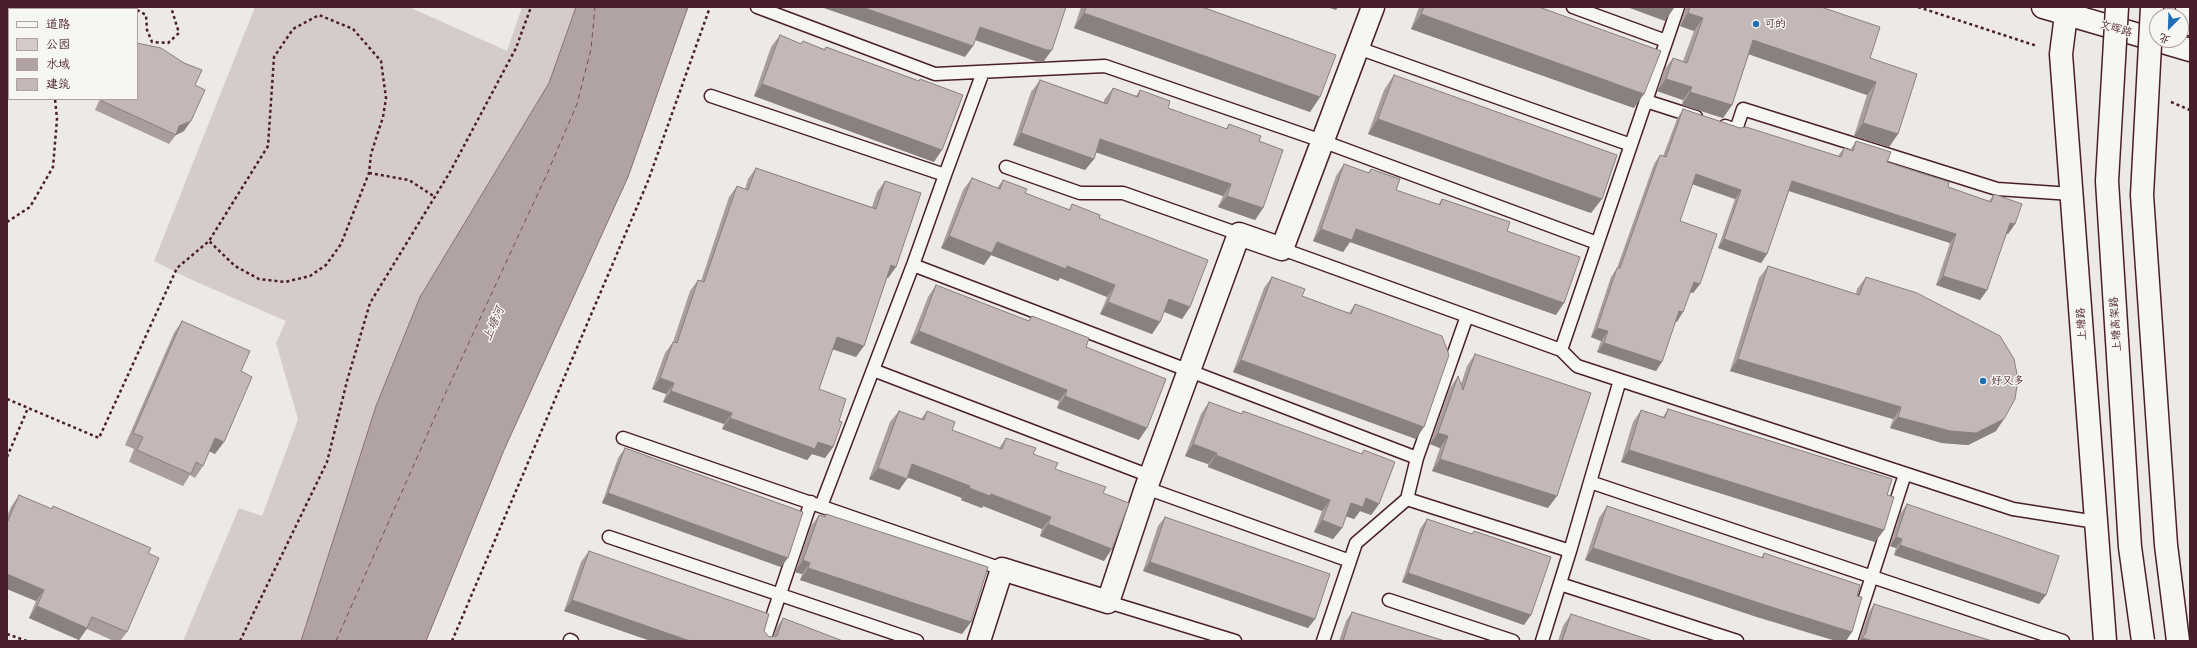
<!DOCTYPE html>
<meta charset="utf-8">
<style>
body{margin:0}
#map{position:relative;width:2197px;height:648px;overflow:hidden;background:#ece9e6;font-family:"Shantell Sans","LXGW WenKai TC",sans-serif}
canvas{display:block}
.frame{position:absolute;inset:0;border:8px solid #4a1f2b;pointer-events:none}
.legend{position:absolute;left:8px;top:8px;width:130px;height:92px;box-sizing:border-box;background:#f6f6f2;border:1px solid #b1a0a2;margin:0;padding:5px 7px;list-style:none;font-size:12px;color:#4a1f2b}
.legend li{display:flex;align-items:center;gap:8px;height:20px}
.legend b{width:20px;border:1px solid #b1a0a2}
.north{position:absolute;left:2149px;top:8px;width:40px;height:40px;box-sizing:border-box;background:#f6f6f2;border:1px solid #b1a0a2;border-radius:50%;rotate:203deg;font-size:11px;font-weight:700;line-height:16px;text-align:center;color:#4a1f2b}
.north::after{content:'';display:block;margin:auto;width:14px;height:18px;background:#1f6fb2;clip-path:polygon(50% 0,100% 100%,50% 72%,0 100%)}
</style>
<div id="map">
<canvas width="2197" height="648"></canvas>
<div class="frame"></div>
<ul class="legend">
<li><b style="height:5px;background:#f6f6f2"></b>道路</li>
<li><b style="height:11px;background:#d4cbca"></b>公园</li>
<li><b style="height:11px;background:#b1a2a3"></b>水域</li>
<li><b style="height:11px;background:#c4b7b7"></b>建筑</li>
</ul>
<div class="north">北</div>
</div>
<script>
const g = document.querySelector('canvas').getContext('2d');
g.lineJoin = 'round';
function paint(path, color) {
  g.fillStyle = color;
  g.fill(path, 'evenodd');
}
function shape(rows) {
  const path = new Path2D();
  for (const r of rows) {
    path.moveTo(r[0], r[1]);
    for (let i = 2; i < r.length; i += 2) path.lineTo(r[i], r[i + 1]);
  }
  return path;
}
function trace(path, color, width, dash) {
  g.strokeStyle = color;
  g.lineWidth = width;
  g.lineCap = dash ? 'butt' : 'round';
  g.setLineDash(dash || []);
  g.stroke(path);
}
function label(font, color, halo, rows, align = 'center') {
  g.font = font + ' "Shantell Sans","LXGW WenKai TC",sans-serif';
  g.lineWidth = 3;
  g.setLineDash([]);
  g.textBaseline = 'middle';
  g.strokeStyle = halo;
  g.fillStyle = color;
  for (const [text, x, y, turn = 0] of rows) {
    g.save();
    g.translate(x, y);
    g.rotate((+turn || 0) * Math.PI / 180);
    g.textAlign = isNaN(turn) ? turn : align;
    if (halo) g.strokeText(text, 0, 0);
    g.fillText(text, 0, 0);
    g.restore();
  }
}
paint(shape([
 [255,7,409,7,507,51,522,7,576,7,549,83,420,297,376,406,301,641,183,641,239,508,262,516,298,419,276,343,286,321,190,279,154,261]
]), '#d4cbca');
const water = shape([
 [576,7,688,7,628,177,504,450,426,641,301,641,376,406,420,297,549,83,576,7]
]);
paint(water, '#b1a2a3');
trace(water, '#886e73', 1);
trace(shape([
 [336,641,446,392,547,174,577,104,591,49,595,7]
]), '#6e4d55', 1, [5, 4]);
const lane = shape([
 [757,7,935,74,1105,66,1322,141,1597,243],
 [1573,7,1666,41],
 [1358,48,1631,145],
 [711,96,945,175,913,265,1417,458,1407,499,1570,551,1590,482,2063,641],
 [1646,101,1696,117],
 [1725,126,1736,130,1743,109,1997,189,2072,194],
 [1006,167,1080,193,1123,193,1239,234],
 [945,175,983,72],
 [1282,249,1561,350,1678,7],
 [1561,350,1577,366,2013,509,2096,522],
 [873,370,1150,476],
 [623,438,1002,569],
 [1417,458,1467,316],
 [1590,482,1620,380],
 [1146,488,1350,561],
 [821,506,913,265],
 [609,537,917,641],
 [1560,584,1737,641],
 [1389,600,1513,641],
 [1108,602,1235,641],
 [570,640,572,641],
 [764,641,811,502],
 [1323,641,1356,543,1407,499],
 [1542,641,1570,551],
 [1851,641,1905,474]
]);
const street = shape([
 [979,641,1002,569,1108,602,1146,488,1239,234,1282,249,1373,7]
]);
const primary = shape([
 [2043,7,2190,50],
 [2067,7,2061,54,2105,641],
 [2187,7,2190,24]
]);
trace(lane, '#4a1f2b', 15);
trace(street, '#4a1f2b', 25);
trace(primary, '#4a1f2b', 25);
trace(shape([
 [131,7,134,9],
 [1918,7,2037,46],
 [61,9,62,7],
 [137,10,146,15,147,30,152,42,168,43,179,33,171,7],
 [2171,102,2190,110],
 [369,173,409,180,435,197],
 [7,222,30,207,53,167,57,119,55,99],
 [7,399,99,438,177,268,209,241,268,146,274,57,293,29,319,15,353,29,381,61,386,98,383,117,371,154,369,173,341,244,326,265,310,276,285,282,259,279,235,266,209,241],
 [7,457,28,408],
 [7,634,27,641],
 [240,641,327,462,347,381,370,303,450,172,516,48,531,7],
 [452,641,648,181,710,7]
]), '#4a1f2b', 2.5, [3, 3]);
trace(lane, '#f6f6f2', 12);
trace(street, '#f6f6f2', 22);
trace(primary, '#f6f6f2', 22);
const highwayBridge = shape([
 [2117,7,2107,181,2130,547,2143,641],
 [2152,7,2142,195,2166,545,2178,641]
]);
trace(highwayBridge, '#4a1f2b', 25, []);
trace(highwayBridge, '#f6f6f2', 22);
paint(shape([
 [1081,7,1202,7,1320,97,1310,112,1074,28],
 [1419,7,1539,7,1634,108,1411,29],
 [1685,7,1821,7,1870,58,1898,134,1889,147,1854,136,1867,95,1749,54,1732,105,1723,118,1682,105,1683,100,1657,91,1664,70,1673,58,1683,61,1694,31,1680,26,1685,9],
 [780,35,801,44,803,41,824,49,826,47,919,81,920,79,934,162,754,96,771,47],
 [1394,75,1591,213,1368,134,1384,90],
 [1040,80,1104,102,1104,100,1113,88,1136,96,1140,90,1168,108,1226,129,1229,124,1259,141,1263,208,1255,220,1218,207,1223,196,1096,152,1094,159,1085,170,1013,145,1031,92],
 [195,85,184,131,176,135,169,144,95,110,100,99,137,99],
 [1683,109,1740,128,1838,156,1844,148,1850,150,1856,141,1887,162,1948,187,1989,201,1994,194,2015,224,2008,234,2006,233,1987,290,1980,300,1936,285,1950,243,1789,191,1767,254,1761,263,1718,248,1735,199,1692,184,1680,221,1700,284,1693,293,1690,292,1677,322,1676,321,1656,371,1597,352,1601,341,1591,337,1611,277,1617,268,1654,164,1660,155,1663,156,1677,119],
 [1344,164,1368,173,1371,169,1396,190,1438,205,1442,199,1507,231,1556,315,1350,242,1343,252,1313,241,1336,176],
 [756,168,872,207,877,192,885,181,896,267,888,278,887,278,856,357,832,349,819,389,839,421,833,447,825,458,812,454,807,460,722,429,724,424,663,402,666,394,652,389,665,353,673,342,690,291,698,280,701,281,729,197,737,186,745,189,748,179],
 [972,178,997,188,1003,180,1025,193,1069,210,1072,204,1099,218,1190,307,1182,319,1164,312,1160,322,1152,334,1100,314,1107,297,1060,278,1058,281,991,255,984,265,941,248,963,190],
 [1768,266,1856,294,1857,289,1866,277,1996,431,1968,445,1942,443,1890,428,1893,419,1730,371,1759,278],
 [1272,277,1302,296,1349,313,1355,304,1416,439,1233,372,1264,288],
 [936,285,1028,321,1032,316,1086,347,1139,440,1057,408,1059,401,910,343,928,297],
 [182,321,241,371,215,454,209,451,203,466,195,478,190,475,183,486,129,462,134,449,125,445,174,333],
 [1475,354,1548,508,1432,471,1440,448,1430,444,1450,388,1458,376,1461,384,1467,366],
 [1209,402,1241,414,1243,411,1361,454,1364,450,1379,504,1371,515,1360,511,1354,519,1346,516,1342,528,1333,539,1314,532,1322,511,1208,467,1208,464,1185,456,1201,414],
 [1668,409,1887,495,1884,530,1875,542,1621,462,1633,422,1641,410,1663,417],
 [899,411,921,419,927,411,952,430,999,448,1006,438,1033,454,1055,469,1103,493,1104,561,1040,536,1042,529,983,506,982,508,961,500,962,498,907,477,899,490,869,479,890,422],
 [625,448,781,567,602,503,618,458],
 [19,495,51,509,53,506,148,553,127,632,120,641,114,641,87,629,79,640,29,618,36,601,7,589,7,516,11,507],
 [1907,504,2039,604,1894,555,1896,548,1890,546,1900,514],
 [1607,506,1761,558,1764,553,1760,618,1585,560,1599,518],
 [826,514,962,634,800,580,802,574,795,572,811,526,819,515,824,516],
 [1165,517,1315,619,1308,628,1143,571,1158,526],
 [1427,519,1472,534,1474,531,1524,625,1402,582,1420,529],
 [589,551,764,631,769,637,773,636,776,629,783,618,843,641,651,641,564,611,581,562],
 [1874,604,1992,641,1859,641,1868,614],
 [1352,612,1445,641,1339,641,1346,621],
 [1571,614,1653,641,1558,641,1563,626]
]), '#a99d9d');
paint(shape([
 [821,7,862,7,973,46,965,57],
 [1327,7,1338,7,1336,10],
 [1627,7,1672,7,1674,8,1665,21],
 [1084,13,1320,97,1310,112,1074,28],
 [1688,13,1703,18,1694,31,1680,26],
 [1421,14,1644,94,1634,108,1411,29],
 [980,27,1052,50,1044,61,1038,62,972,39],
 [1753,40,1876,82,1867,95,1745,53],
 [1666,79,1692,87,1683,100,1657,91],
 [762,84,942,150,934,162,754,96],
 [1690,92,1732,105,1723,118,1682,105],
 [1378,119,1602,199,1591,213,1368,134],
 [191,121,184,131,176,135,179,126],
 [1863,123,1898,134,1889,147,1854,136],
 [1021,133,1094,159,1085,170,1013,145],
 [1100,139,1231,184,1223,196,1092,151],
 [1696,174,1741,190,1735,199,1689,183],
 [1792,181,1956,234,1950,243,1786,190],
 [1227,196,1263,208,1255,220,1218,207],
 [2010,223,2015,224,2008,234,2003,232],
 [1321,229,1356,229,1564,303,1556,315,1350,242,1343,252,1313,241],
 [949,236,997,242,1067,266,1115,285,1107,297,1060,278,1058,281,991,255,984,265,941,248],
 [1724,239,1767,254,1761,263,1718,248],
 [891,265,896,267,888,278,883,276],
 [1943,276,1987,290,1980,300,1936,285],
 [1694,282,1700,284,1693,293,1687,291],
 [1169,299,1190,307,1182,319,1160,310],
 [1108,302,1160,322,1152,334,1100,314],
 [1679,311,1683,312,1677,322,1673,320],
 [1597,328,1608,331,1601,341,1591,337],
 [919,331,1067,390,1059,401,910,343],
 [837,337,864,346,856,357,829,348],
 [1604,343,1662,362,1656,371,1597,352],
 [1738,359,1901,407,1893,419,1730,371],
 [1241,360,1424,427,1416,439,1233,372],
 [660,378,674,383,666,394,652,389],
 [671,391,732,413,724,424,663,402],
 [1065,396,1147,428,1139,440,1057,408],
 [1898,417,2004,419,1996,431,1968,445,1942,443,1890,428],
 [730,418,818,442,833,447,825,458,812,454,807,460,722,429],
 [1438,433,1448,436,1440,448,1430,444],
 [215,438,224,442,215,454,207,450],
 [1193,444,1217,453,1208,464,1185,456],
 [1629,450,1884,530,1875,542,1621,462],
 [1216,455,1330,500,1322,511,1208,467],
 [1440,459,1557,496,1548,508,1432,471],
 [912,464,970,486,962,498,904,476],
 [878,468,907,479,899,490,869,479],
 [969,488,991,494,1051,517,1042,529,983,506,982,508,961,500],
 [608,493,788,558,781,567,602,503],
 [1366,498,1379,504,1371,515,1360,511,1354,519,1342,515,1351,503],
 [1322,520,1342,528,1333,539,1314,532],
 [1048,524,1112,549,1104,561,1040,536],
 [1896,537,1902,539,1896,548,1890,546],
 [1900,545,2046,595,2039,604,1894,555],
 [1593,548,1852,632,1846,641,1836,641,1760,618,1585,560],
 [803,560,810,563,802,574,795,572],
 [1150,562,1315,619,1308,628,1143,571],
 [808,568,971,622,962,634,800,580],
 [1408,573,1531,615,1524,625,1402,582],
 [7,574,44,590,36,601,7,589],
 [572,600,690,641,651,641,564,611],
 [37,606,87,628,79,640,29,618],
 [1862,638,1870,640,1870,641,1859,641]
]), '#898080');
const building = shape([
 [862,7,1066,7,1052,50,1047,50,980,27,973,46,862,7],
 [1086,7,1202,7,1336,55,1320,97,1084,13,1086,7],
 [1424,7,1539,7,1661,51,1644,94,1421,14,1424,7],
 [1690,7,1821,7,1880,27,1870,58,1917,74,1898,134,1863,123,1876,82,1753,40,1732,105,1690,92,1692,87,1666,79,1673,58,1687,63,1703,18,1688,13,1690,7],
 [780,35,801,44,803,41,825,50,826,47,919,81,920,79,963,95,942,150,762,84,780,35],
 [137,43,161,48,184,63,202,70,195,85,205,90,191,121,179,126,176,135,102,101,102,99,137,99,137,43],
 [1394,75,1617,155,1602,199,1378,119,1394,75],
 [1040,80,1107,104,1113,88,1138,97,1140,90,1170,101,1168,108,1227,129,1229,124,1261,136,1259,141,1283,150,1263,208,1227,196,1231,184,1100,139,1094,159,1021,133,1040,80],
 [1683,109,1740,128,1746,127,1841,157,1844,148,1853,151,1856,141,1891,152,1887,162,1949,182,1948,187,1991,202,1994,194,2022,204,2015,224,2010,223,1987,290,1943,276,1956,234,1792,181,1767,254,1724,239,1741,190,1696,174,1680,221,1717,234,1700,284,1694,282,1683,312,1679,311,1662,362,1604,343,1608,331,1597,328,1617,268,1620,268,1660,155,1666,157,1683,109],
 [1344,164,1369,173,1371,169,1400,179,1396,190,1440,205,1442,199,1510,222,1507,231,1580,257,1564,303,1356,229,1352,240,1321,229,1344,164],
 [756,168,876,209,885,181,921,193,896,267,891,265,864,346,837,337,819,389,846,399,839,421,842,422,833,447,818,442,815,449,730,418,732,413,671,391,674,383,660,378,673,342,677,343,698,280,704,282,737,186,748,190,756,168],
 [972,178,1000,189,1003,180,1027,189,1025,193,1070,210,1072,204,1100,215,1099,218,1208,260,1190,307,1169,299,1160,322,1108,302,1115,285,1067,266,1066,269,997,242,992,253,949,236,972,178],
 [1768,266,1859,295,1866,277,1917,293,2000,336,2014,359,2018,379,2015,399,2004,419,1976,433,1950,431,1898,417,1901,407,1738,359,1768,266],
 [1272,277,1305,289,1302,296,1351,314,1355,304,1442,336,1449,355,1424,427,1241,360,1272,277],
 [936,285,1029,321,1032,316,1089,338,1086,347,1166,379,1147,428,1065,396,1067,390,919,331,936,285],
 [182,321,250,351,241,371,252,377,224,442,215,438,203,466,196,462,191,474,137,450,143,437,133,433,182,321],
 [1475,354,1591,393,1557,496,1440,459,1448,436,1438,433,1458,376,1463,390,1475,354],
 [1209,402,1242,414,1243,411,1362,454,1364,450,1395,462,1379,504,1366,498,1363,507,1351,503,1342,528,1322,520,1330,500,1216,455,1217,453,1193,444,1209,402],
 [1668,409,1892,479,1887,495,1894,497,1884,530,1629,450,1641,410,1665,418,1668,409],
 [899,411,924,420,927,411,955,422,952,430,1002,449,1006,438,1036,448,1033,454,1058,463,1055,469,1106,487,1103,493,1129,503,1112,549,1048,524,1051,517,991,494,990,496,969,488,970,486,912,464,907,479,878,468,899,411],
 [625,448,803,512,788,558,608,493,625,448],
 [19,495,52,509,53,506,151,548,148,553,159,558,127,632,92,617,87,628,37,606,44,590,7,574,7,521,8,521,19,495],
 [1907,504,2059,556,2046,595,1900,545,1902,539,1896,537,1907,504],
 [1607,506,1763,558,1764,553,1860,585,1857,596,1862,597,1852,632,1768,606,1593,548,1607,506],
 [826,514,988,567,971,622,808,568,810,563,803,560,819,515,825,517,826,514],
 [1165,517,1330,574,1315,619,1150,562,1165,517],
 [1427,519,1472,534,1474,531,1551,557,1531,615,1408,573,1427,519],
 [589,551,769,614,764,631,769,637,777,636,783,618,843,641,690,641,572,600,589,551],
 [1874,604,1992,641,1870,641,1870,640,1862,638,1865,634,1874,604],
 [1352,612,1445,641,1343,641,1352,612],
 [1571,614,1653,641,1562,641,1571,614]
]);
paint(building, '#c4b7b7');
trace(building, '#898080', 1);
for (const [x, y, r, color] of [
 [1756,24,4,"#1f6fb2"],
 [1983,381,4,"#1f6fb2"]
]) {
  const dot = new Path2D();
  dot.arc(x, y, r, 0, 2 * Math.PI);
  g.fillStyle = color;
  g.fill(dot);
  trace(dot, '#f6f6f2', 1.5);
}
label('11px', '#4a1f2b', '#f6f6f2', [
 ["可的",1764,24],
 ["好又多",1991,381]
], 'left');
label('11px', '#4a1f2b', '#f6f6f2', [
 ["文晖路",2116,29,16],
 ["上塘路",2082,324,-94],
 ["上塘高架路",2116,324,-94]
]);
label('italic 12px', '#6e4d55', '#f6f6f2', [
 ["上塘河",494,324,-67]
]);
</script>
